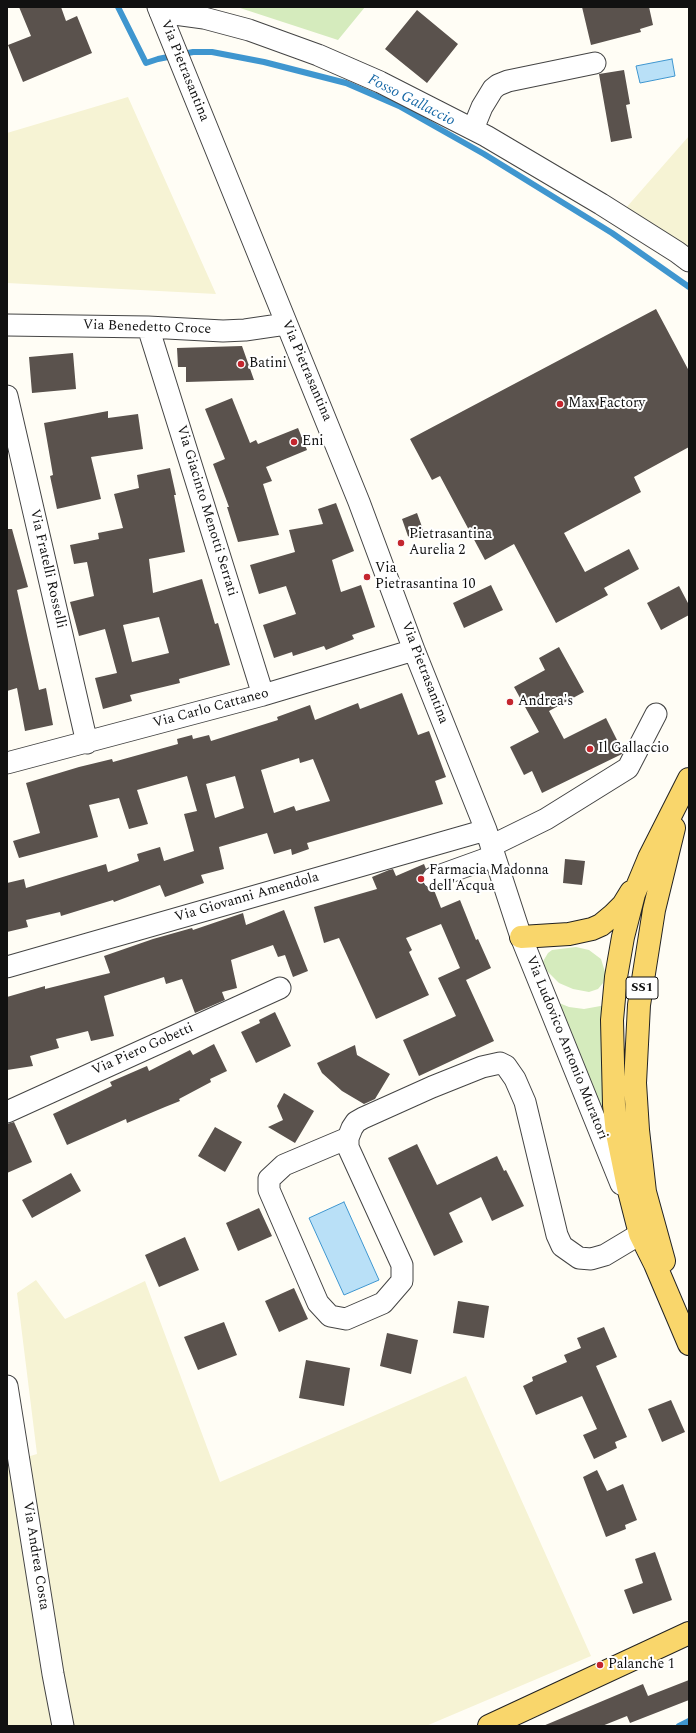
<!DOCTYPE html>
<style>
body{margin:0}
#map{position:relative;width:696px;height:1733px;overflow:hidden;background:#fffdf5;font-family:Spectral,serif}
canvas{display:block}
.frame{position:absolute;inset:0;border:8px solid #111;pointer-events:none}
</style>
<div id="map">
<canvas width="696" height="1733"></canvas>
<div class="frame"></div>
</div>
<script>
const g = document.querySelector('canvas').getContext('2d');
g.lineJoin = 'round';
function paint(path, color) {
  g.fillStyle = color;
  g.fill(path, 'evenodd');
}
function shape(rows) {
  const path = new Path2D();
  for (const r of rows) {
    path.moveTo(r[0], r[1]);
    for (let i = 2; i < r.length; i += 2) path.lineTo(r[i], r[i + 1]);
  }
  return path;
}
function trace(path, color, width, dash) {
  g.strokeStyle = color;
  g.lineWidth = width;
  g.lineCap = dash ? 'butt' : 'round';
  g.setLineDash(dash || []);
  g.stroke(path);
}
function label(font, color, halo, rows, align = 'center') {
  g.font = font + ' Spectral,serif';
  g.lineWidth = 4;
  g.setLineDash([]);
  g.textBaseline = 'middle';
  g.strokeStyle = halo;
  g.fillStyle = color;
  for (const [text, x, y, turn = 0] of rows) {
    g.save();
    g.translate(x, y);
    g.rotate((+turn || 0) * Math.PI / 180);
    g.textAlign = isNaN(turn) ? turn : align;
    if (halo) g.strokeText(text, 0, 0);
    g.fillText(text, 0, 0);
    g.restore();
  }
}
paint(shape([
 [128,97,216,294,7,283,7,133],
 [689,136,689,249,625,209],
 [36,1280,65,1319,145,1281,220,1482,466,1376,591,1656,426,1726,7,1726,7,1463,37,1454,17,1293]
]), '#f6f3d4');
paint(shape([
 [237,7,365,7,338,40],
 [576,947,589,950,601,959,606,975,603,983,598,989,589,992,573,989,559,983,543,967,542,963,548,953,552,950],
 [554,1001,569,1007,584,1009,606,1005,606,1121]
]), '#d5ebbd');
const water = shape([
 [672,59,675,76,640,83,636,66,672,59],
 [344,1202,379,1280,344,1295,309,1218,344,1202]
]);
paint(water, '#b9e0f7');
trace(water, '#3f96cf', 1);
trace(shape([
 [118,7,146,63,158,59,193,52,212,52,264,62,346,83,399,106,484,154,612,233,689,287],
 [679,1726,689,1721]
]), '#3f96cf', 6);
paint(shape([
 [19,7,61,7,66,21,77,16,92,53,23,82,8,45,31,36],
 [582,7,649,7,653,25,640,29,641,32,591,45],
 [417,10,458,44,427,83,385,49],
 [624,70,630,104,626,105,632,138,611,142,599,74],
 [656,309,689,371,689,447,634,477,641,492,564,533,585,572,629,549,639,569,604,588,608,595,556,623,514,544,485,560,440,476,432,480,410,439],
 [242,346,254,380,186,382,186,367,178,367,177,348],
 [73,353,76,389,32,393,29,357],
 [232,398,250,443,256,440,258,444,298,428,307,450,266,467,272,481,263,484,279,535,238,542,227,507,229,507,213,464,225,459,205,409],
 [108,411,108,418,138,414,143,449,91,457,101,499,57,509,50,476,53,475,44,423],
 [170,468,176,495,174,495,185,552,149,559,153,593,202,579,215,624,218,623,230,665,179,679,180,683,130,695,132,701,103,709,95,678,117,673,105,629,79,636,70,602,94,596,87,562,74,564,70,545,99,539,98,533,123,528,114,494,139,488,137,475],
 [159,617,169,653,132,662,123,625],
 [336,503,354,551,332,560,341,592,361,585,375,627,352,635,354,639,326,650,324,646,293,656,292,652,274,658,263,625,296,614,286,586,259,594,250,565,295,552,289,530,323,524,318,509],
 [417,513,425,535,409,539,402,519],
 [7,529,12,529,28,587,17,590,39,690,46,688,53,725,25,731,17,688,7,691],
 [491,585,503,610,464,628,453,603],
 [679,586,689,605,689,615,661,630,647,603],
 [559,647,584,692,549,711,564,739,606,718,623,752,622,754,542,793,532,771,524,775,510,747,539,732,514,687,545,670,539,658],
 [402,693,418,735,429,731,446,777,435,781,443,804,307,843,309,849,292,855,291,849,274,854,267,833,219,847,224,869,201,875,204,883,165,897,160,885,114,902,113,900,61,916,60,912,26,920,28,927,7,932,7,883,24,879,26,888,106,864,108,872,139,861,137,854,160,847,164,861,194,851,184,814,197,811,187,776,137,790,148,824,129,829,119,798,89,805,98,837,19,858,13,841,40,833,26,783,79,767,112,759,113,762,178,744,177,739,192,735,193,739,209,735,211,741,278,720,277,717,310,705,315,720,358,703,360,709],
 [299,758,300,763,313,759,330,801,296,811,294,806,274,813,261,770],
 [235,776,244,808,215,818,206,784],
 [565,859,585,861,582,885,563,883],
 [424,864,426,869,421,876,422,882,426,887,434,890,441,908,460,900,476,940,478,939,491,968,466,980,494,1041,419,1076,403,1040,456,1016,438,978,460,968,441,924,406,938,412,950,409,952,429,995,376,1019,339,938,324,943,314,907,377,889,372,877,389,870,393,869,396,876],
 [284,910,308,971,293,977,285,955,278,957,273,945,231,960,237,988,222,992,225,1000,195,1013,182,979,166,984,164,977,104,996,114,1036,91,1041,88,1031,56,1039,59,1048,30,1056,33,1066,7,1070,7,997,45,986,45,989,110,973,104,956,153,939,192,928,193,930,243,913,246,925],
 [275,1012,291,1046,256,1063,241,1032,260,1023,259,1020],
 [214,1044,227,1071,210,1079,211,1082,179,1099,180,1101,165,1107,127,1123,126,1119,67,1145,53,1114,112,1086,110,1082,147,1066,149,1071,190,1050,193,1055],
 [355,1045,357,1055,390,1074,375,1099,364,1104,342,1091,322,1073,317,1063],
 [284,1093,314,1111,295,1143,268,1127,283,1120,277,1106],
 [14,1122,32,1162,7,1173,7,1124],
 [215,1127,242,1142,225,1172,198,1156],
 [417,1144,437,1185,497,1156,504,1171,506,1170,524,1206,492,1221,481,1197,449,1213,463,1242,434,1256,388,1158],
 [71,1173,81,1191,32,1218,22,1200],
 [259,1208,272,1236,238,1251,226,1223],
 [185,1237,199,1270,159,1287,145,1255],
 [294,1288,308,1319,279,1332,265,1301],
 [458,1301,489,1306,484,1338,453,1333],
 [224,1322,237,1355,198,1370,184,1337],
 [604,1327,617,1357,596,1366,627,1437,615,1442,617,1448,594,1459,583,1435,597,1429,582,1396,536,1415,523,1386,533,1381,532,1377,567,1362,564,1355,581,1348,577,1338],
 [387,1333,418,1340,411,1374,380,1366],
 [306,1360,350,1368,344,1406,299,1398],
 [671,1400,685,1432,662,1442,648,1409],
 [597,1470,607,1491,623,1484,637,1520,625,1525,626,1529,606,1537,583,1477],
 [655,1552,672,1600,633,1614,624,1590,643,1583,635,1559],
 [689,1680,689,1700,630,1723,627,1716,602,1726,543,1726,643,1684,648,1696]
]), '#5a524d');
const minor = shape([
 [158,7,359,502,414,650,486,830,521,937,621,1184],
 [160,12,204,18,249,30,318,55,380,82,486,136,601,204,677,252,689,261],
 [473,129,482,107,493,89,498,85,508,81,595,63],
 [7,325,148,327,223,331,245,330,286,324],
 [148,327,263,695],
 [7,396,87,743],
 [7,763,263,695,414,650],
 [491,846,546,819,628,768,656,714],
 [433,878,494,856],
 [7,967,486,830],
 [7,1112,280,988],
 [348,1138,284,1165,269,1179,269,1190,318,1303,330,1316,346,1319,383,1303,402,1281,402,1265,348,1147,348,1138,352,1128,356,1122,363,1118,432,1087,482,1067,500,1063,506,1066,515,1079,525,1102,557,1235,562,1246,579,1258,591,1259,605,1255,640,1234],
 [7,1386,53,1674,63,1726]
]);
const major = shape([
 [689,779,649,858,634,894,623,937,616,977,612,1020,614,1105,617,1133,628,1187,640,1234,655,1264,689,1344],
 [521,937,569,934,592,929,601,925,613,915,623,905,631,892],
 [664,1261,645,1192,638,1130,635,1083,639,1005,654,910,674,828],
 [489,1726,689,1633]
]);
trace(minor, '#444', 23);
trace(major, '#222', 24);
trace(minor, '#fff', 21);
trace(major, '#f9d66b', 22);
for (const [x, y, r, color] of [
 [241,364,4,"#c4262e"],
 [560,404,4,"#c4262e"],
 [294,442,4,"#c4262e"],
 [401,543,4,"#c4262e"],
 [367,577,4,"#c4262e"],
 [510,702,4,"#c4262e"],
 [590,749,4,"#c4262e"],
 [421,879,4,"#c4262e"],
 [600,1665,4,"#c4262e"]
]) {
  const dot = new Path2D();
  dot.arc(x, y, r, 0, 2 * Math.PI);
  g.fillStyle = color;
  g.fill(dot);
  trace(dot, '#fff', 1.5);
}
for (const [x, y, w] of [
 [642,988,32]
]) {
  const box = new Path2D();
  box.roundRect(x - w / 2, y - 11, w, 22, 3);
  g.fillStyle = '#fff';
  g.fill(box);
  trace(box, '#111', 1);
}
label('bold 13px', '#111', null, [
 ["SS1",642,988]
]);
label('14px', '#111', '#fff', [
 ["Via Pietrasantina",184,71,68],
 ["Via Benedetto Croce",147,328,2],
 ["Via Pietrasantina",306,371,67],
 ["Via Giacinto Menotti Serrati",206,511,73],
 ["Via Fratelli Rosselli",47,569,77],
 ["Via Pietrasantina",424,673,69],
 ["Via Carlo Cattaneo",211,709,-15],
 ["Via Giovanni Amendola",247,898,-16],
 ["Via Ludovico Antonio Muratori",566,1048,68],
 ["Via Piero Gobetti",143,1050,-24],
 ["Via Andrea Costa",35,1556,81]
]);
label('14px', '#111', '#fff', [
 ["Batini",249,364],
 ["Max Factory",568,404],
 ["Eni",302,442],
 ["Pietrasantina",409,535],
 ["Aurelia 2",409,551],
 ["Via",375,569],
 ["Pietrasantina 10",375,585],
 ["Andrea's",518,702],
 ["Il Gallaccio",598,749],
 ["Farmacia Madonna",429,871],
 ["dell'Acqua",429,887],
 ["Palanche 1",608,1665]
], 'left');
label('italic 15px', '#1768a6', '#fff', [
 ["Fosso Gallaccio",411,101,27]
]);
</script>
